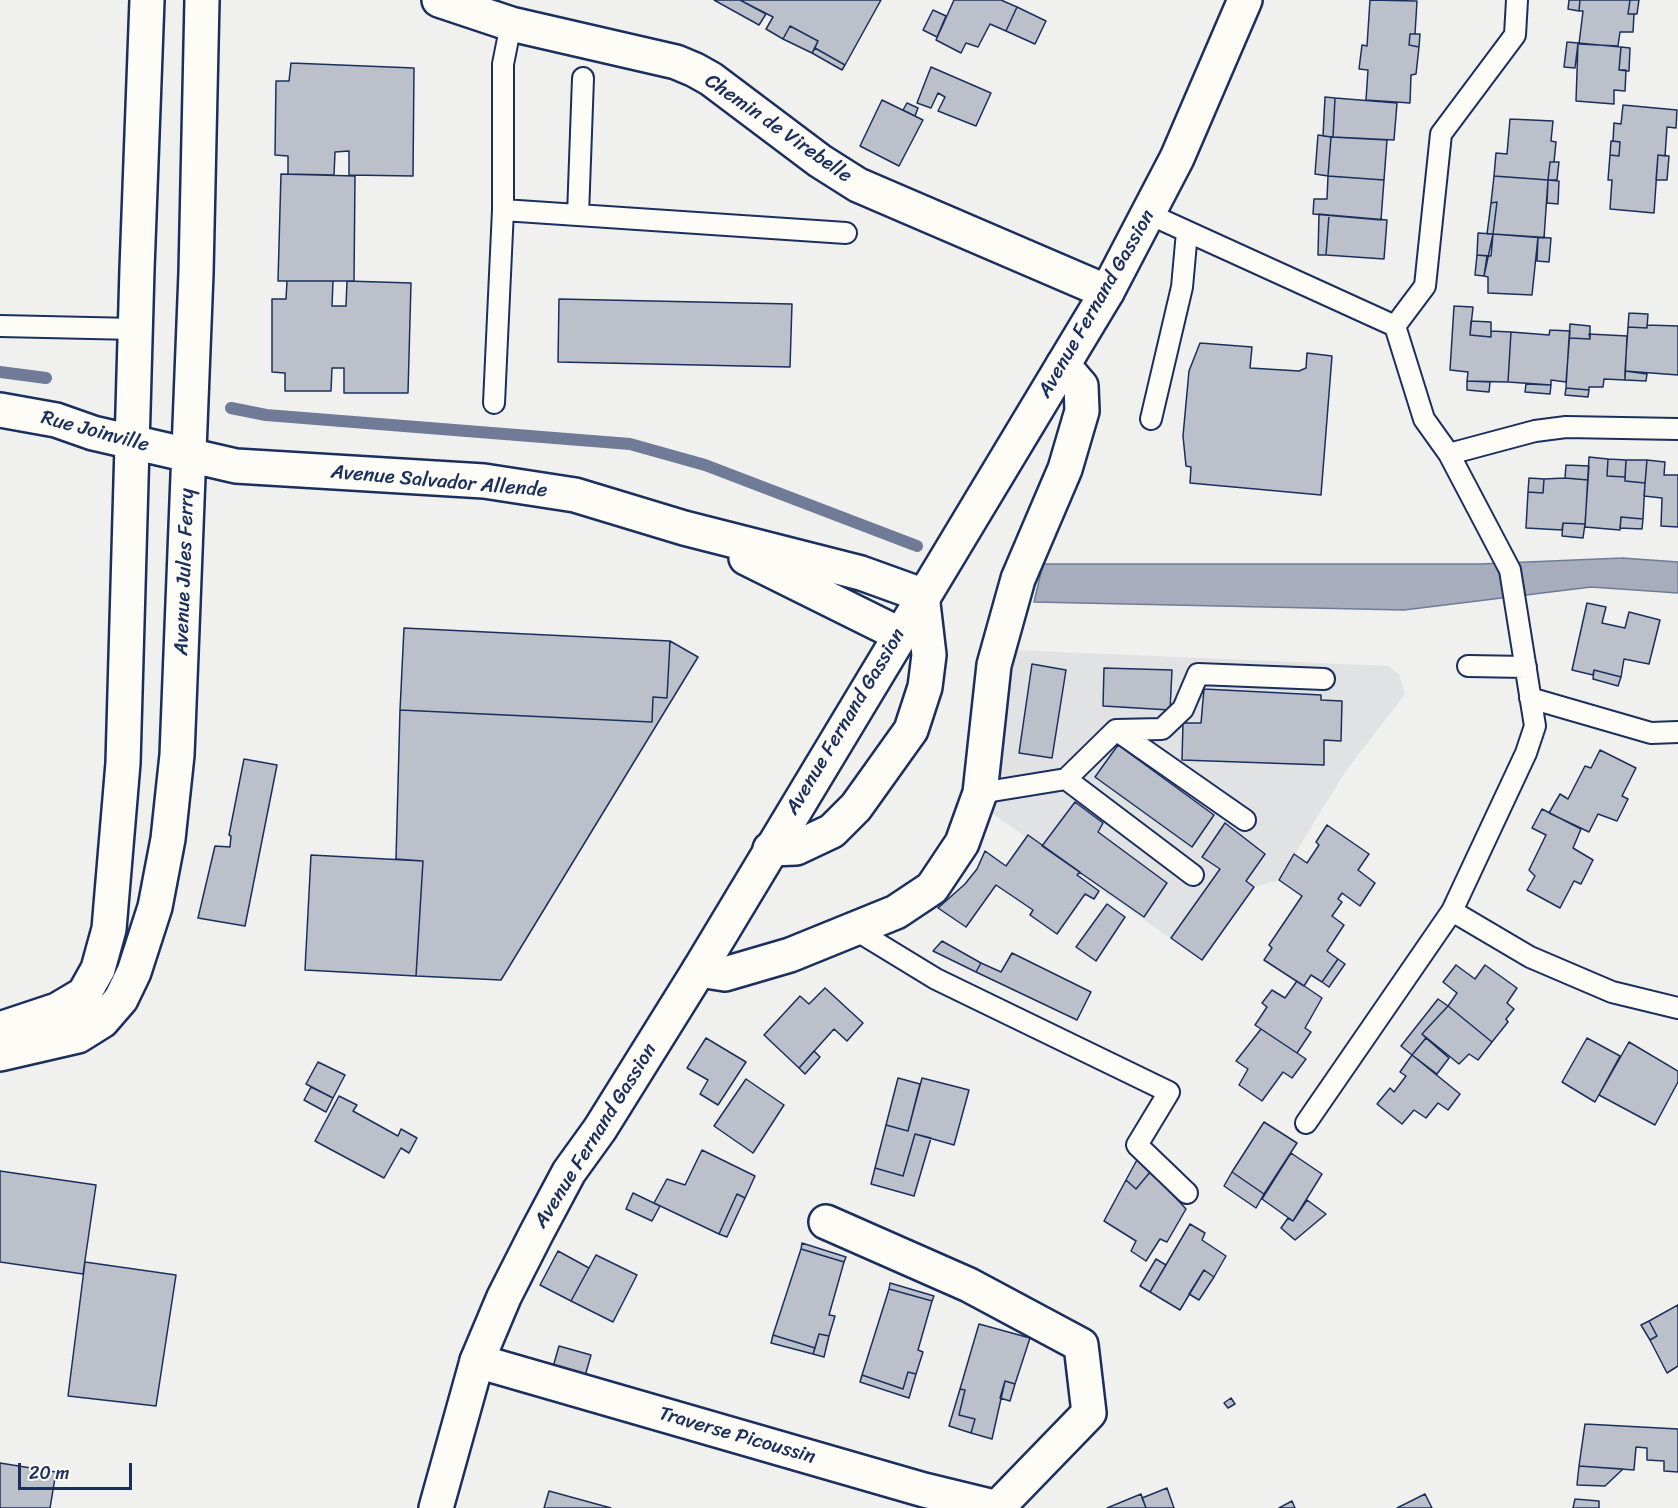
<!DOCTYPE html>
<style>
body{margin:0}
#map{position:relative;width:1678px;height:1508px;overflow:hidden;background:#f0f0ee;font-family:Sriracha,sans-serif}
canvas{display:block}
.scale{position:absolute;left:18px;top:1463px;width:114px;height:27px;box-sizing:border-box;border:3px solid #1b2f5e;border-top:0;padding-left:8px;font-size:18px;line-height:21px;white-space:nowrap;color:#1b2f5e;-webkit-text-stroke:4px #fdfcf7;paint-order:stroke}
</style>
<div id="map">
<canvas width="1678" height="1508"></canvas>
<div class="scale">20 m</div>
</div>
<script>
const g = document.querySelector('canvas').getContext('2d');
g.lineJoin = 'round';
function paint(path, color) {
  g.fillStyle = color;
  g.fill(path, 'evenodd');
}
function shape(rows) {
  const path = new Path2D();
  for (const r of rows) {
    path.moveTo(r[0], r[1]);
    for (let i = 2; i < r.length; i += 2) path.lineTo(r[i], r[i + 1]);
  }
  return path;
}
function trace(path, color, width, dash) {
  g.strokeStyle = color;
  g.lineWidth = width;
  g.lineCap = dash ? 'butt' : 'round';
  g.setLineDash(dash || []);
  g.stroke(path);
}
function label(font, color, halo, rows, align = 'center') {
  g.font = font + ' Sriracha,sans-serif';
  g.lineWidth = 4.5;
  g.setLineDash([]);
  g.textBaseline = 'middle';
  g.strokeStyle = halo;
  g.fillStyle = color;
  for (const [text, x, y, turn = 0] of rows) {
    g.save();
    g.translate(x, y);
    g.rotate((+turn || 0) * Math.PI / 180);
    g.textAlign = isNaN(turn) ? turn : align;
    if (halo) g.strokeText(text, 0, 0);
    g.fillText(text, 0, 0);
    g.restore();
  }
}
paint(shape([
 [1015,650,1388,666,1399,675,1405,694,1345,772,1279,880,1254,887,1203,961,993,814,1003,684]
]), '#e0e2e3');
const water = shape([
 [1622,558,1678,562,1678,593,1591,587,1404,610,1034,602,1043,564,1480,564,1622,558]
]);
paint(water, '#a7adbd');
trace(water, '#6f7b97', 1.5);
trace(shape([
 [0,372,46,378],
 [231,408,266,415,630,444,705,465,917,546]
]), '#6f7b97', 12);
const building = shape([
 [714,0,740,0,766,14,759,25,714,0],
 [740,0,881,0,845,65,815,48,818,41,790,26,783,39,766,29,773,17,740,0],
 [954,0,1001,0,1017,7,1006,31,990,24,978,47,966,43,961,53,936,40,954,0],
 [1370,0,1417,1,1415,34,1410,34,1409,45,1419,47,1416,74,1411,75,1410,103,1366,100,1368,70,1359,69,1362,45,1367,46,1370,0],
 [1569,0,1580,0,1579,11,1568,9,1569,0],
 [1580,0,1630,0,1628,14,1634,14,1633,32,1620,32,1618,46,1579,44,1583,11,1579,11,1580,0],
 [1630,0,1639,0,1637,14,1628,14,1630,0],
 [1017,7,1046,21,1035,44,1006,31,1017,7],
 [933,10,946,16,937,37,923,30,933,10],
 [790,26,818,41,812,53,783,39,790,26],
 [1410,34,1420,34,1419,47,1409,45,1410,34],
 [1567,42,1578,43,1575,68,1564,67,1567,42],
 [1578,43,1621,47,1619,70,1626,70,1625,91,1614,90,1614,104,1576,101,1578,43],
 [1621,47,1630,48,1629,71,1619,70,1621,47],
 [815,48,845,65,842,70,812,53,815,48],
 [291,63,414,68,413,176,349,175,349,151,335,152,334,175,288,174,288,156,275,155,276,81,289,81,291,63],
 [931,67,991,93,976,126,938,111,945,97,938,93,931,108,917,103,931,67],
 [1325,97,1335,98,1333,137,1323,136,1325,97],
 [1335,98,1397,103,1394,140,1333,137,1335,98],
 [882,100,923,120,899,166,860,146,882,100],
 [907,103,918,108,915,116,903,110,907,103],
 [1623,105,1677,110,1676,128,1667,127,1665,156,1658,155,1654,213,1610,209,1612,180,1608,180,1610,155,1619,156,1620,142,1613,141,1614,123,1621,124,1623,105],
 [1510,119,1553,121,1551,141,1556,142,1554,162,1550,162,1548,180,1494,176,1496,153,1507,154,1510,119],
 [1318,135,1331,137,1328,176,1315,174,1318,135],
 [1331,137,1387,140,1384,180,1328,176,1331,137],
 [1611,141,1620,142,1619,156,1610,155,1611,141],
 [1658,155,1669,156,1667,180,1656,180,1658,155],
 [1550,162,1559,162,1557,180,1548,180,1550,162],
 [281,174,355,176,354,281,278,281,281,174],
 [1328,176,1384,180,1381,220,1313,214,1314,199,1327,199,1328,176],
 [1494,176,1548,180,1544,238,1493,234,1497,202,1491,203,1494,176],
 [1548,180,1559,181,1558,204,1547,203,1548,180],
 [1497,202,1493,234,1487,234,1491,203,1497,202],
 [1319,214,1329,215,1326,255,1318,255,1319,214],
 [1329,215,1387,220,1384,259,1326,255,1329,215],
 [1478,233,1493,234,1491,256,1477,255,1478,233],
 [1493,234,1538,237,1532,295,1488,293,1488,277,1484,276,1493,234],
 [1538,237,1551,238,1549,262,1537,261,1538,237],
 [1477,255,1487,256,1484,276,1475,275,1477,255],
 [287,281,333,281,332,306,346,306,347,281,411,283,408,393,344,393,344,368,332,368,331,391,285,391,285,373,272,372,272,299,286,299,287,281],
 [559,299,792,304,790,367,558,362,559,299],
 [1454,306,1473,307,1470,335,1491,337,1491,331,1511,332,1508,382,1467,381,1468,372,1450,370,1454,306],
 [1629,313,1648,314,1647,328,1628,327,1629,313],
 [1471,321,1491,322,1491,337,1470,335,1471,321],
 [1570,324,1590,326,1590,339,1569,338,1570,324],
 [1647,325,1678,326,1678,375,1625,371,1628,327,1647,328,1647,325],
 [1550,330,1570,331,1566,382,1551,380,1551,385,1508,382,1511,332,1549,335,1550,330],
 [1589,334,1627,336,1625,380,1604,379,1603,387,1589,387,1589,390,1566,388,1569,338,1590,339,1589,334],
 [1200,343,1252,347,1250,368,1299,371,1306,368,1307,353,1332,356,1321,495,1190,483,1191,467,1186,466,1183,436,1189,371,1200,343],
 [1625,371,1647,374,1646,381,1625,380,1625,371],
 [1467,381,1490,382,1489,392,1467,390,1467,381],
 [1526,384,1551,385,1550,394,1525,392,1526,384],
 [1566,388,1589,390,1588,397,1565,395,1566,388],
 [1589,457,1608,459,1607,476,1625,477,1625,481,1645,483,1643,519,1621,517,1620,530,1585,527,1589,457],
 [1608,459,1626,460,1625,477,1607,476,1608,459],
 [1626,460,1647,460,1645,483,1625,481,1626,460],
 [1647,460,1665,462,1664,475,1678,475,1678,527,1661,526,1662,498,1644,496,1647,460],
 [1566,465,1589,466,1588,480,1565,478,1566,465],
 [1529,478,1544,479,1543,493,1528,492,1529,478],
 [1565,478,1588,480,1585,524,1563,523,1562,530,1526,528,1528,492,1543,493,1544,479,1565,478],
 [1621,517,1643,519,1642,529,1620,528,1621,517],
 [1563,523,1585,524,1583,538,1562,536,1563,523],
 [1587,603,1606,607,1602,623,1625,628,1629,612,1660,620,1649,664,1624,659,1621,677,1594,670,1593,675,1572,670,1587,603],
 [404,628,670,641,667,698,653,697,652,722,400,710,404,628],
 [670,641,698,657,501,980,416,976,423,861,396,859,400,710,652,722,653,697,667,698,670,641],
 [1032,664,1066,670,1052,758,1019,753,1032,664],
 [1104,668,1172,670,1170,710,1103,706,1104,668],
 [1594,670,1621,677,1618,686,1593,679,1594,670],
 [1204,689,1321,695,1321,700,1342,701,1341,741,1324,740,1324,765,1182,760,1183,723,1201,723,1204,689],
 [1118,745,1214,815,1192,847,1095,777,1118,745],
 [1600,750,1636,768,1622,796,1628,799,1617,821,1598,814,1589,832,1549,813,1560,794,1568,799,1585,766,1591,768,1600,750],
 [244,759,277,765,245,926,198,918,215,846,230,847,231,836,229,835,244,759],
 [1075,802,1103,823,1098,832,1167,883,1144,917,1042,846,1075,802],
 [1542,809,1581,829,1573,848,1593,860,1581,884,1574,881,1560,908,1527,890,1535,876,1529,870,1546,835,1532,828,1542,809],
 [1225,823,1265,854,1246,881,1254,887,1202,960,1171,938,1220,869,1202,857,1225,823],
 [1327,825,1369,854,1358,870,1375,883,1360,906,1342,893,1338,899,1342,902,1332,916,1344,925,1327,951,1338,959,1322,982,1311,975,1304,986,1264,960,1272,948,1269,945,1302,896,1279,880,1294,854,1307,863,1319,845,1316,842,1327,825],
 [1028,835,1080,872,1077,875,1099,891,1094,899,1085,894,1057,934,1030,915,1033,910,996,885,966,927,938,908,965,884,977,869,985,851,1006,866,1028,835],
 [311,855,423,861,416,976,305,970,311,855],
 [1107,904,1125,917,1096,961,1076,947,1107,904],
 [942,941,981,963,976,972,933,951,942,941],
 [1012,953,1091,992,1077,1020,976,972,981,963,1001,972,1012,953],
 [1338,959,1345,964,1329,987,1322,982,1338,959],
 [1456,965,1475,979,1485,965,1517,988,1507,1003,1514,1009,1506,1019,1508,1022,1492,1042,1448,1006,1457,993,1443,982,1456,965],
 [1297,981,1322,998,1305,1028,1311,1032,1297,1053,1255,1025,1267,1007,1262,1003,1272,990,1285,998,1297,981],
 [825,988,863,1023,847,1041,834,1029,799,1068,764,1035,800,996,809,1004,825,988],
 [1438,999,1448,1006,1422,1034,1426,1038,1412,1055,1401,1046,1438,999],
 [1448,1006,1492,1042,1478,1060,1469,1054,1459,1064,1422,1034,1448,1006],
 [1261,1029,1306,1059,1292,1078,1283,1072,1262,1101,1239,1085,1248,1069,1236,1061,1261,1029],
 [706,1038,746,1062,718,1105,700,1094,708,1080,687,1068,706,1038],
 [1426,1038,1449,1058,1437,1074,1412,1055,1426,1038],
 [1587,1038,1620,1056,1595,1102,1562,1082,1587,1038],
 [1629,1042,1678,1071,1678,1082,1655,1125,1599,1095,1629,1042],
 [814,1051,820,1057,805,1074,799,1068,814,1051],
 [1412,1055,1460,1094,1448,1110,1438,1103,1426,1118,1414,1110,1402,1124,1377,1104,1390,1088,1394,1092,1406,1076,1400,1072,1412,1055],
 [318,1062,345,1075,333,1098,306,1084,318,1062],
 [898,1078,920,1084,908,1131,886,1125,898,1078],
 [922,1078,969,1090,954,1145,915,1134,903,1176,875,1168,886,1125,908,1131,922,1078],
 [746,1079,784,1105,753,1153,714,1126,746,1079],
 [311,1087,333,1098,326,1112,304,1100,311,1087],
 [339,1096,357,1105,353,1111,398,1136,401,1129,417,1138,409,1153,401,1148,384,1178,315,1141,339,1096],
 [1264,1122,1297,1143,1264,1194,1232,1172,1264,1122],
 [915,1134,931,1138,914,1196,871,1184,875,1168,903,1176,915,1134],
 [702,1150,755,1176,745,1198,737,1194,719,1234,654,1203,667,1179,685,1185,702,1150],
 [1291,1153,1322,1174,1293,1221,1262,1199,1291,1153],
 [1138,1158,1151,1171,1136,1189,1126,1180,1138,1158],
 [0,1171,96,1185,83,1274,0,1262,0,1171],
 [1151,1171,1186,1209,1167,1242,1160,1239,1146,1261,1131,1251,1136,1241,1104,1221,1126,1180,1136,1189,1151,1171],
 [1232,1172,1264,1194,1256,1208,1224,1186,1232,1172],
 [633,1193,660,1206,652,1221,626,1209,633,1193],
 [737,1194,745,1198,727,1237,719,1234,737,1194],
 [1307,1200,1326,1214,1295,1240,1281,1228,1288,1218,1293,1221,1307,1200],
 [1190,1224,1205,1233,1202,1240,1226,1256,1214,1277,1204,1270,1180,1310,1150,1292,1190,1224],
 [802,1243,846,1257,844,1262,801,1249,802,1243],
 [801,1249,844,1262,829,1315,835,1316,829,1336,819,1334,815,1348,773,1335,801,1249],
 [558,1251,589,1268,571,1301,540,1285,558,1251],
 [596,1255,637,1275,613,1322,571,1301,596,1255],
 [1156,1259,1166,1265,1150,1292,1140,1286,1156,1259],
 [85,1262,176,1275,156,1406,68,1396,85,1262],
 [1204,1270,1214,1277,1199,1300,1189,1294,1204,1270],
 [890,1283,934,1296,932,1301,889,1289,890,1283],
 [889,1289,932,1301,918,1350,923,1352,916,1374,908,1372,903,1389,862,1375,889,1289],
 [1678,1305,1678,1366,1667,1373,1650,1340,1657,1336,1649,1321,1678,1305],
 [1649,1321,1657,1336,1650,1340,1641,1325,1649,1321],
 [979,1324,1030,1338,1015,1384,1005,1381,992,1439,971,1433,975,1419,959,1415,965,1390,960,1389,979,1324],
 [819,1334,829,1336,824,1357,813,1354,819,1334],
 [773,1335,815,1348,813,1354,771,1343,773,1335],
 [559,1346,591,1355,585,1376,553,1367,559,1346],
 [908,1372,916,1374,909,1398,860,1382,862,1375,903,1389,908,1372],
 [1005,1381,1015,1384,1010,1401,1000,1398,1005,1381],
 [960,1389,965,1390,959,1415,975,1419,971,1433,949,1426,960,1389],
 [1231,1398,1235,1404,1228,1408,1224,1403,1231,1398],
 [1585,1424,1678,1429,1678,1472,1664,1471,1664,1461,1647,1460,1647,1448,1636,1447,1634,1470,1579,1466,1585,1424],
 [0,1463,56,1472,50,1508,0,1508,0,1463],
 [1579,1466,1623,1469,1605,1486,1577,1485,1579,1466],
 [1167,1488,1174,1508,1146,1508,1142,1498,1167,1488],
 [549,1491,611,1508,544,1508,549,1491],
 [1141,1494,1146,1508,1107,1508,1141,1494],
 [1425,1494,1432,1508,1397,1508,1425,1494],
 [1575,1499,1599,1501,1599,1508,1573,1508,1575,1499],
 [1292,1501,1295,1508,1279,1508,1292,1501]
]);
paint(building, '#bbc0ca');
trace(building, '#1b2f5e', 1.5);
const lane = shape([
 [503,210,846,233],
 [1149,214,1395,326,1424,419,1449,454,1510,570,1535,726,1526,753,1452,911,1306,1123],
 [578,215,583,78],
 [0,326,135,329],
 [1395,326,1425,286,1441,134,1515,35,1517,0],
 [494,403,503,210,503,64,511,24],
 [1151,419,1182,287,1187,232],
 [1449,454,1535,431,1566,427,1678,429],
 [1468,666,1526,667],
 [1530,698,1651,733,1678,732],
 [1116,730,1245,820],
 [1066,779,1193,875],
 [980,793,1066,779,1116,730,1162,729,1183,709,1198,674,1324,679],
 [1452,911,1530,957,1612,992,1678,1008],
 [854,929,936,979,1169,1092,1137,1145,1187,1193]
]);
const street = shape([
 [439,0,511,24,676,62,695,70,711,79,820,161,858,185,1107,292],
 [0,410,56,420,93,433,236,466,484,481,575,495,684,528,861,573,922,595,929,655,925,687,911,730,856,807,832,831,796,848,770,849],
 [746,558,899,634],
 [699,970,725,974,790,955,896,912,932,888,962,843,980,793,994,665,1018,579,1065,469,1082,411,1081,386,1063,365],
 [0,1029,57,1010,84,994,98,969,109,929,123,763,137,269,147,0],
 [0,1054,78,1036,102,1021,121,999,134,972,155,907,168,839,177,755,196,273,202,0],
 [826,1222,969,1285,1081,1345,1089,1413,997,1508],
 [477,1361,924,1490,998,1508]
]);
const secondary = shape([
 [436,1508,477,1361,504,1297,536,1234,569,1172,600,1129,699,970,1107,292,1177,158,1245,0]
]);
trace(lane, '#1b2f5e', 24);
trace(street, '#1b2f5e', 38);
trace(secondary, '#1b2f5e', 38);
trace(lane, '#fdfcf7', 20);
trace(street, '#fdfcf7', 33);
trace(secondary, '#fdfcf7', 33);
label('20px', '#1b2f5e', '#fdfcf7', [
 ["Chemin de Virebelle",778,129,35],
 ["Avenue Fernand Gassion",1097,304,-60],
 ["Rue Joinville",95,432,15],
 ["Avenue Salvador Allende",439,482,5],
 ["Avenue Jules Ferry",185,572,-88],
 ["Avenue Fernand Gassion",846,722,-59],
 ["Avenue Fernand Gassion",596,1136,-58],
 ["Traverse Picoussin",737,1436,16]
]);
</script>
